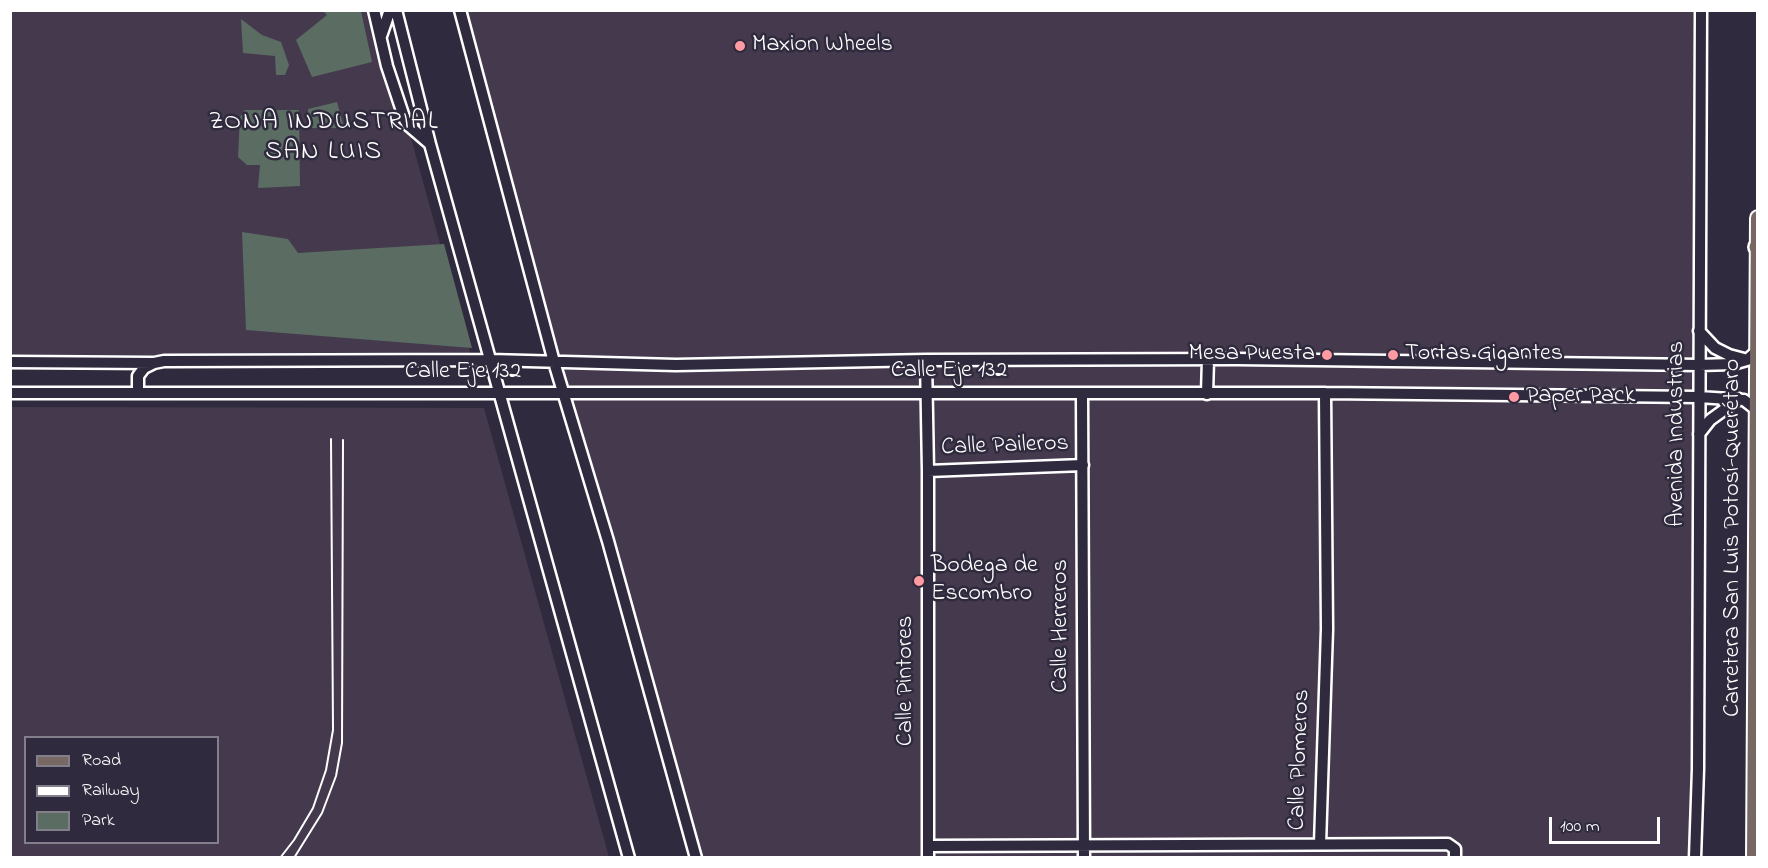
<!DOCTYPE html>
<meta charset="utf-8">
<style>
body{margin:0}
#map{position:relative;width:1768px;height:868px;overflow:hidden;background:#2f2a3d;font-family:"Indie Flower",sans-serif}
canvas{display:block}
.frame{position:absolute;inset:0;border:12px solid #fff;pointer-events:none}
.legend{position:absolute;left:24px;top:736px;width:195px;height:108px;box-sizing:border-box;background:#2f2a3d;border:2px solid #827f8b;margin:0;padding:8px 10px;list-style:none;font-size:18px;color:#fff}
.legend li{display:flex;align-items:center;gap:12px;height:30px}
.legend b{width:30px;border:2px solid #827f8b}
.scale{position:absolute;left:1549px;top:817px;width:111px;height:27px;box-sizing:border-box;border:3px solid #fff;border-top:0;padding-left:8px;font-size:18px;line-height:21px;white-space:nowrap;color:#fff;-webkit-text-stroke:4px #2f2a3d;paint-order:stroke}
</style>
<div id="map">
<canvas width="1768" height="868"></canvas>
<div class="frame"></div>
<ul class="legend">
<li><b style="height:8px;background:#776864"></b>Road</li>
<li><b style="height:8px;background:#fff"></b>Railway</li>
<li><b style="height:16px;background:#5b6c63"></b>Park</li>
</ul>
<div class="scale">100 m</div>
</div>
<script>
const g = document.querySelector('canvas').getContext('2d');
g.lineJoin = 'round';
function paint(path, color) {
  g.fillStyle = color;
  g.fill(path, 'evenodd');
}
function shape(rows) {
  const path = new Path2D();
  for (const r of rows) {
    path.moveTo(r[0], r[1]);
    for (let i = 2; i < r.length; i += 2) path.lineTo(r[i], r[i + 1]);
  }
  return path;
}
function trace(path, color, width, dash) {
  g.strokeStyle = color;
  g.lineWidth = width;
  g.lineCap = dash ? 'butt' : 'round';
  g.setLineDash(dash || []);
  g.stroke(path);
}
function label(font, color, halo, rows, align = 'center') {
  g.font = font + ' "Indie Flower",sans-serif';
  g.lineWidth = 5;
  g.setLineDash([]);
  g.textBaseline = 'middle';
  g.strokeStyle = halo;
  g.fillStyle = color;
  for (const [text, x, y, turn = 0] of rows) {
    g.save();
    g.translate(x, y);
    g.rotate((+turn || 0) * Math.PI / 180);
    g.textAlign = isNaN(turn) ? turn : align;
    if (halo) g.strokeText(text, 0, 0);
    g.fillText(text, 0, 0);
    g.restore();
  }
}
paint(shape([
 [11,11,376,11,471,356,11,355],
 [459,11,1693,11,1697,346,1692,857,696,857],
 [11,407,484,408,609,857,11,857],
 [26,738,218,738,218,842,26,842]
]), '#453a4d');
paint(shape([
 [323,11,361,11,372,62,312,77,296,40,327,15],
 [241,19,262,35,281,42,289,65,285,75,276,75,275,56,243,53],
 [337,102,344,128,308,128,308,109],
 [245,110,299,110,300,186,258,188,260,165,247,165,238,157,240,117],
 [242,232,288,239,298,253,444,244,472,348,246,330]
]), '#5b6c63');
const minor = shape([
 [374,10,387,66,405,120,408,125,430,144],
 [396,10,430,144,629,858],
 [460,10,554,362,608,541,696,858],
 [381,36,390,10],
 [1699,331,1715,348,1729,355,1744,359],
 [926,360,928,471,928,858],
 [10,362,154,363],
 [10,393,1325,393,1699,397,1744,400,1757,410],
 [138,393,138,376,144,368,154,363,164,361,490,360,676,365,926,360,1237,359,1699,365,1733,364,1747,360,1757,351],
 [1082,394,1084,858],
 [1207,394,1208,359],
 [1699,434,1710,420,1739,399],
 [928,471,1083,465],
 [1320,844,1327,629,1325,393],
 [928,846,1448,844,1455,849,1455,858],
 [1695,858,1698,769,1701,10]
]);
const major = shape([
 [1754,858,1758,218]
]);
const highway = shape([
 [1757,247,1758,246]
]);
trace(minor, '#fff', 15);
trace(major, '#fff', 18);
trace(highway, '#fff', 20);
trace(minor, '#2f2a3d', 10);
trace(major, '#776864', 14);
trace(highway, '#776864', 15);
trace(shape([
 [280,858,294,840,313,808,326,770,333,730,331,439],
 [294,858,322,813,336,776,342,743,343,440]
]), '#fff', 2);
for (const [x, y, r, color] of [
 [740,46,6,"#ff9aa2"],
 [1327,355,6,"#ff9aa2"],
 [1393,355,6,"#ff9aa2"],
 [1514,397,6,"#ff9aa2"],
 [919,581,6,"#ff9aa2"]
]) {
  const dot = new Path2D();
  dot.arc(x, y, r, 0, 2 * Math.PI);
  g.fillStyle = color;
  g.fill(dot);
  trace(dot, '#2f2a3d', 2);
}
label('24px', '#fff', '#2f2a3d', [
 ["Maxion Wheels",752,46],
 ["Mesa Puesta",1315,355,"right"],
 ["Tortas Gigantes",1405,355],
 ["Paper Pack",1526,397],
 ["Bodega de",931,567],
 ["Escombro",931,595]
], 'left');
label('24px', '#fff', '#2f2a3d', [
 ["Calle Eje 132",949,372],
 ["Calle Eje 132",463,373],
 ["Avenida Industrias",1678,434,-90],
 ["Calle Paileros",1005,447,-2],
 ["Carretera San Luis Potosí-Querétaro",1734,538,-90],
 ["Calle Herreros",1062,626,-90],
 ["Calle Pintores",907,681,-90],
 ["Calle Plomeros",1301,760,-88]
]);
g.letterSpacing = '1.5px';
label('26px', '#fff', '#2f2a3d', [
 ["ZONA INDUSTRIAL",324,124],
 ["SAN LUIS",324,154]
]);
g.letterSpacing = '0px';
</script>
